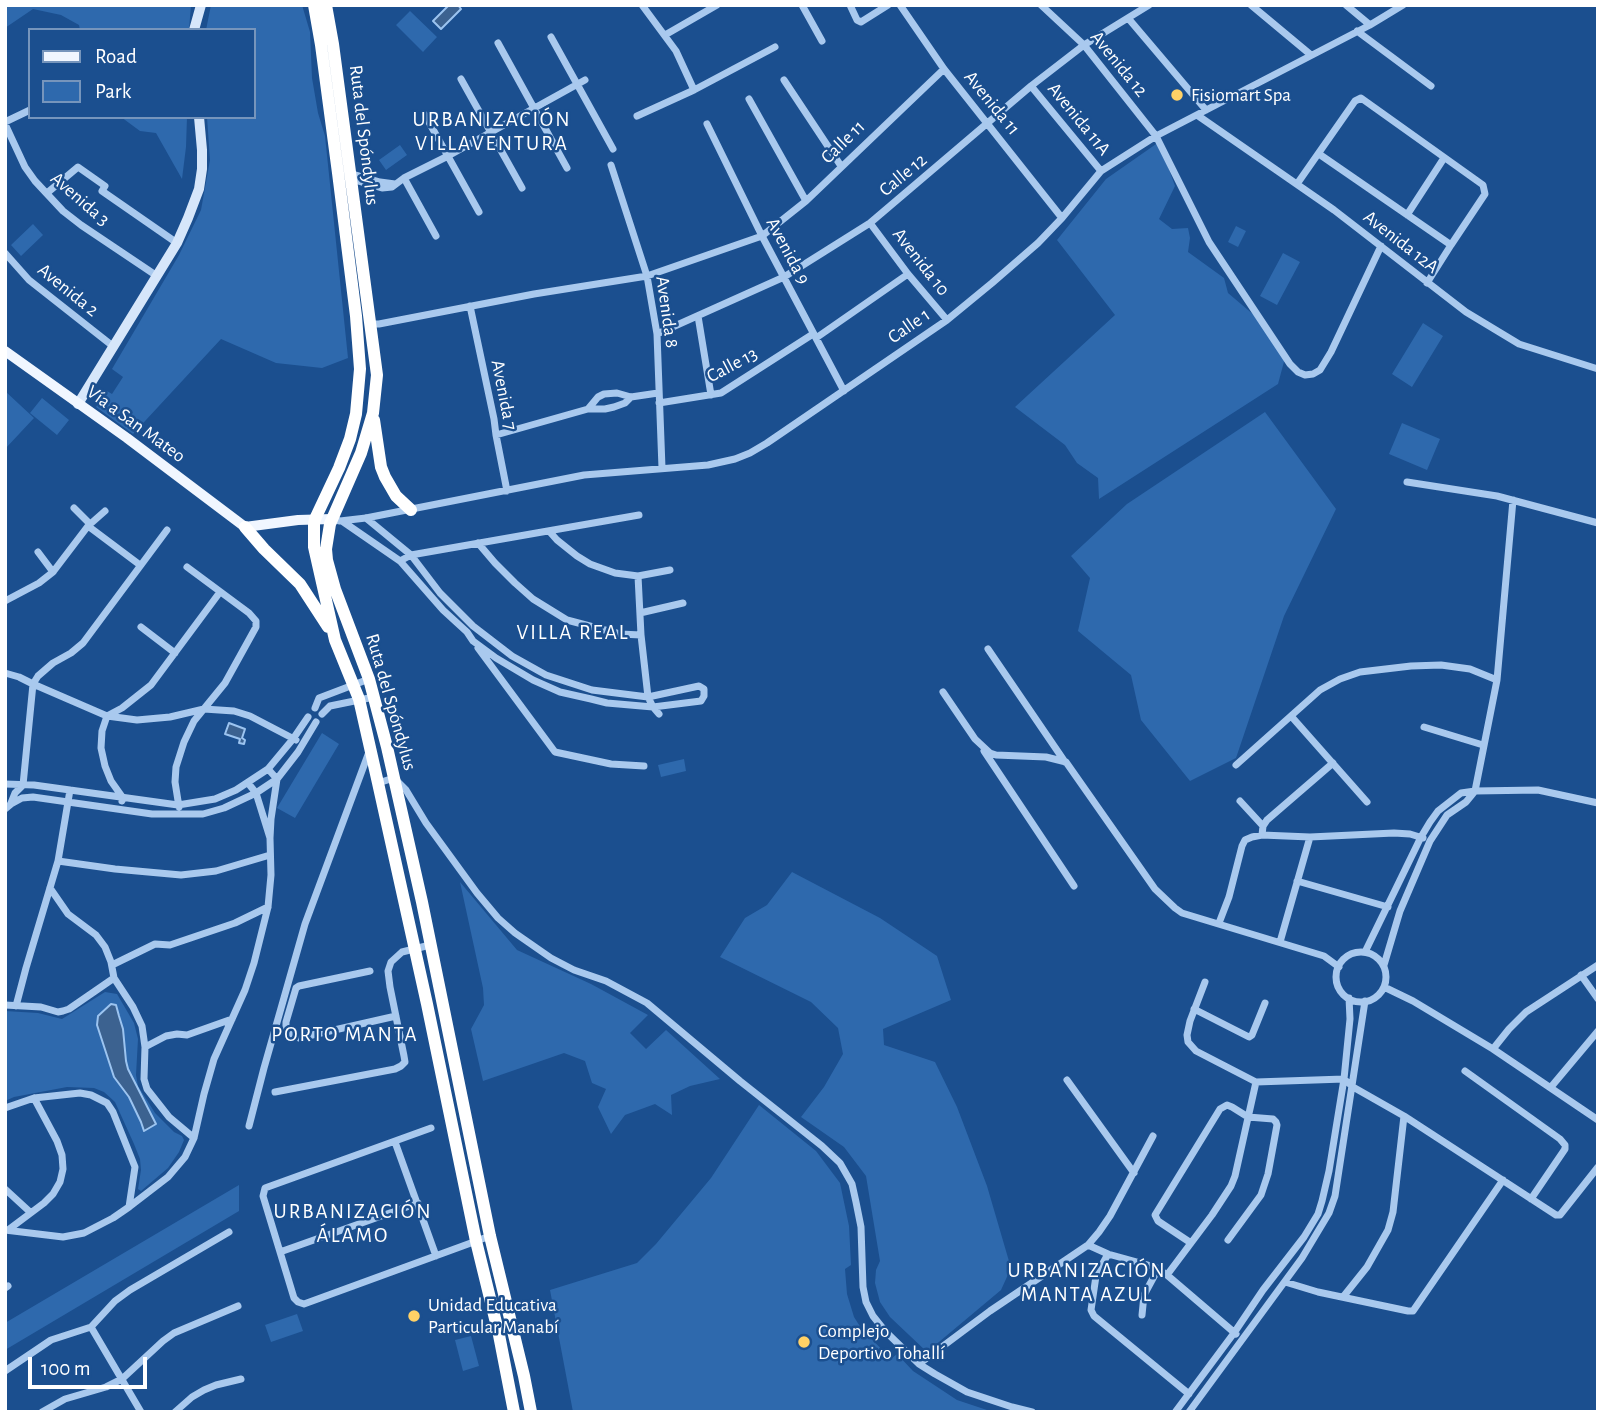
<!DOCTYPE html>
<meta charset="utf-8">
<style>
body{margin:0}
#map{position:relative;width:1603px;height:1417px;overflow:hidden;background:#1b4f8f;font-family:"Alegreya Sans",sans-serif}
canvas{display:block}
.frame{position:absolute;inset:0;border:7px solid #fff;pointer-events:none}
.legend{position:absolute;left:28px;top:28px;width:228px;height:91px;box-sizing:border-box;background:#1b4f8f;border:2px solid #7695bc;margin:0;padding:9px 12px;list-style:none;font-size:21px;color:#fff}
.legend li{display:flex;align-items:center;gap:14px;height:35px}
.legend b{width:35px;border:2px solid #7695bc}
.scale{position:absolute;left:28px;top:1357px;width:119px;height:32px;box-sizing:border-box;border:4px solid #fff;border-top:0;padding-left:9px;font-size:21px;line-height:24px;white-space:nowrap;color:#fff;-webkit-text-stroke:5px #1b4f8f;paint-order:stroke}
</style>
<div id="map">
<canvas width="1603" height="1417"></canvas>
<div class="frame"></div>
<ul class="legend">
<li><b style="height:9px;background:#f0f6ff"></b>Road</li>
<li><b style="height:19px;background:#2e69ad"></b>Park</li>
</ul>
<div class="scale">100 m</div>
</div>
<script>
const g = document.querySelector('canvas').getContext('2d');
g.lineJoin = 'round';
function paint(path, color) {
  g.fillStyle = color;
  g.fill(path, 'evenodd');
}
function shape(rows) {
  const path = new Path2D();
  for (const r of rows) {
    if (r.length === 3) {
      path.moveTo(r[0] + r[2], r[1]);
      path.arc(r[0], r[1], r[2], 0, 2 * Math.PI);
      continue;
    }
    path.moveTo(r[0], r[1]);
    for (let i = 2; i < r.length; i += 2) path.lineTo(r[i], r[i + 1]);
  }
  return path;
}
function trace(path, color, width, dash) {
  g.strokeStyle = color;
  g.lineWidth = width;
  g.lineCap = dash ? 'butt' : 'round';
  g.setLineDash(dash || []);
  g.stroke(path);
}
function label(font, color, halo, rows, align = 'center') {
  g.font = font + ' "Alegreya Sans",sans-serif';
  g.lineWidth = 5;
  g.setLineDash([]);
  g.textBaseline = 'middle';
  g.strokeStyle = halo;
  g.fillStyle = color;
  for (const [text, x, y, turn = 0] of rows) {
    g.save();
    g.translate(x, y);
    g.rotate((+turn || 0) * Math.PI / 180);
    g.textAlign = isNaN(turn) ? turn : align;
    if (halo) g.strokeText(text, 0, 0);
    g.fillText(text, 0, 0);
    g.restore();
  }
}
paint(shape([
 [5,5,191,5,189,30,80,30,79,25,61,15,33,9,5,28],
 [211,5,302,5,310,32,312,78,318,113,325,136,348,358,322,368,276,363,221,339,133,434,96,407,107,391,112,394,123,377,112,369,179,255,201,210,210,160,207,117,254,117,254,30,206,30],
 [410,11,437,37,423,52,396,25],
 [121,117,187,117,186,147,182,179,156,133,140,131],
 [1159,142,1175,186,1159,219,1172,229,1188,228,1190,238,1188,252,1224,278,1228,293,1261,321,1285,358,1278,384,1099,499,1098,478,1077,463,1065,445,1015,407,1115,315,1057,240,1106,179],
 [400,145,407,155,386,170,379,160],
 [33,224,43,235,21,256,11,245],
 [1236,226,1246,231,1238,247,1228,242],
 [1283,253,1300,262,1277,305,1260,296],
 [1423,323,1443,336,1412,387,1392,374],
 [5,391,34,418,5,449],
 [42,398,69,420,57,435,30,413],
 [1265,412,1336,509,1284,616,1236,758,1190,781,1141,720,1131,675,1078,631,1090,578,1071,556,1127,504],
 [1402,423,1440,439,1427,470,1389,454],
 [322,733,339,744,295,818,277,808],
 [684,759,686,771,661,777,658,765],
 [792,872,880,918,937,956,951,1000,883,1029,884,1045,935,1062,957,1107,987,1186,1011,1268,1001,1290,927,1352,890,1317,880,1302,875,1283,876,1270,880,1261,866,1176,844,1147,801,1117,824,1087,843,1054,838,1028,811,1002,720,957,745,918,767,905],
 [460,882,517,950,591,984,648,1015,630,1033,646,1049,666,1030,720,1079,690,1086,671,1095,672,1115,655,1104,625,1115,611,1134,598,1107,606,1089,592,1083,585,1061,564,1053,483,1081,471,1029,484,1005,483,988],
 [105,992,117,994,134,1023,138,1039,136,1075,138,1086,155,1113,174,1132,182,1136,184,1140,179,1152,168,1168,141,1191,138,1189,141,1170,140,1159,134,1144,115,1102,104,1092,94,1088,67,1087,14,1097,5,1101,5,1011,38,1013,62,1019],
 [759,1105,816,1151,840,1183,849,1226,851,1265,845,1269,847,1294,854,1317,861,1328,891,1359,897,1354,913,1371,957,1400,993,1412,573,1412,550,1290,637,1263,656,1244,711,1178],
 [239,1185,239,1211,5,1350,5,1323],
 [297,1314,303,1331,271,1342,265,1325],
 [471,1336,479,1366,463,1371,455,1340]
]), '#2e69ad');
const water = shape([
 [449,5,458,5,461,9,441,29,433,21,449,5],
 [229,723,245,729,242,738,245,740,244,744,239,743,240,739,225,734,229,723],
 [111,1004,116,1005,119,1016,123,1029,126,1061,128,1069,156,1124,144,1131,141,1122,129,1097,114,1077,97,1025,98,1016,111,1004]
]);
paint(water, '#3c6290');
trace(water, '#9cc4f0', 2);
trace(shape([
 [642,5,676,51,694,90],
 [802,5,822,41],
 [850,5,857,20,861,22,888,5],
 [900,5,944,69,1062,218],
 [1041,5,1084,45,1156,136,1209,242,1290,364,1298,372,1305,375,1313,374,1320,370,1331,352,1381,246],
 [1251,5,1311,55],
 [1346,5,1370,25],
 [1128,18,1206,110],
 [1357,31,1431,86],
 [665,35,717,5],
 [551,37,613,149],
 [498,43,567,168],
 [461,79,522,188],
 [784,80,841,166],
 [1031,86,1101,171],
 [749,99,806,201],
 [425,115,479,212],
 [1197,115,1334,210,1466,312,1519,344,1598,369],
 [637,116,694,90,775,47],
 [5,122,30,110],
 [5,124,25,167,35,181,63,211,81,225,157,276],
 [707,124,762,236,844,391],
 [611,165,647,276,657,334,662,468],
 [349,173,380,182,395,184],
 [404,178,436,236],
 [349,180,358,181,382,188,392,187,404,178,448,156,585,80],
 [1297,184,1355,101,1361,98,1483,185,1485,194,1451,245,1319,154],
 [47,193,78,167,105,186,102,191,177,243],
 [1407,215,1444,158],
 [870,223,908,274,947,320],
 [5,253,29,280,114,347],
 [1427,283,1451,245],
 [470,306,494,419,496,435,507,491],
 [698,316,711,395],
 [371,324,379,324,534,294,647,276,762,236,806,201,944,69],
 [657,334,784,277,870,223,1031,86,1084,45,1149,5],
 [816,338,908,274],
 [659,403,721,393,813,334],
 [588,409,605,409,614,407,625,403,631,397],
 [496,435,588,409,598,397,604,394,617,393,631,397,658,393],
 [1407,482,1497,496,1598,523],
 [74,508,90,524],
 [332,519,340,521,366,518,584,475,708,465,735,459,750,453,767,443,947,320,992,283,1038,243,1062,218,1101,171,1156,136,1370,25,1403,5],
 [342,521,400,561,443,610,467,632,473,641,496,658,533,680,560,692,591,699,607,703,653,707,701,701,704,696,704,689,699,686,648,697,592,690,546,675,512,656,473,626,440,593,411,555,366,518],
 [88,526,105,511],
 [549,531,557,540,577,556,590,564,615,573,638,576,670,570],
 [478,543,495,563,515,583,533,599,567,620,620,634,641,635],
 [38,552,53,572],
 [400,561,411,555,639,515],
 [638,576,641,635,648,697,653,707,659,714],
 [5,601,39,583,53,572,88,526,140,565],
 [640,613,683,603],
 [141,627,175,653],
 [478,648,555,752,611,764,644,766],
 [988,649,1065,762],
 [5,673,19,677,33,684,107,716,137,720,170,717,204,709,234,711,250,716,296,740],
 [1497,680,1513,500],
 [943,692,975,739,990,753,996,755,1046,757,1066,762,1155,889,1175,908,1182,913,1324,956,1339,967],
 [315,708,319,698,369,679],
 [322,714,330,706,374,697],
 [1291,716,1367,802],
 [1424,727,1483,745],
 [984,751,1074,886],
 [1236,765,1320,690,1340,679,1360,672,1411,666,1441,665,1470,669,1497,680,1475,791,1466,802,1447,815,1430,841,1400,911,1384,965],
 [248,783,256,793,270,838,271,819,277,779,268,769],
 [378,783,394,778,406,790,426,823,477,893,498,918,515,933,551,958,574,970,606,981,647,1003,740,1081,822,1146,840,1163,852,1184,856,1202,861,1227,863,1287,866,1302,873,1316,885,1331,919,1364,935,1374,967,1392,1012,1407,1032,1412],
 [5,784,34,785,178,805,215,799,236,790,268,769,293,739,308,717],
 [122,801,123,798,111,781,105,766,101,748,102,731,107,716,122,708,151,685,220,592],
 [1240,801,1263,826],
 [11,803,15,793,23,785,33,684,38,676,53,663,71,653,83,643,167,530],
 [179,807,175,782,176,767,184,742,194,721,225,683,256,627,256,621,249,613,187,567],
 [5,809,11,804,22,798,33,797,152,814,203,814,224,808,256,793,277,779,298,752,316,722],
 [1262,835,1263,826,1267,820,1333,763],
 [58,861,115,869,181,875,216,871,270,855],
 [1297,881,1388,907],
 [50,888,68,914,96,935,105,947,111,962,114,978,133,1007,142,1026,145,1047,144,1079,147,1089,169,1117,194,1138],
 [1219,923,1229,897,1242,846,1245,840,1252,837,1262,835,1310,837,1394,833,1410,834,1423,838],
 [1280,942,1310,837],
 [1365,952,1421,837,1430,822,1438,811,1461,793,1475,791,1538,790,1598,803],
 [1361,977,25],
 [112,965,155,944,170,945,235,923,268,907],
 [370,971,299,986,296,988,286,1022,286,1027,293,1036,299,1038,396,1016],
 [1581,975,1598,999],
 [1205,982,1190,1021,1187,1035,1188,1042,1196,1051,1256,1082],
 [1384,987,1413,1001,1493,1049,1598,1120],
 [5,1005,41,1007,58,1012,63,1011,69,1009,114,978],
 [16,1006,26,968,58,861,70,790],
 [1194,1009,1249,1037,1252,1035,1265,1003],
 [145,1047,166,1036,177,1034,187,1035,232,1019],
 [1493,1049,1509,1029,1526,1012,1598,965],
 [1465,1071,1560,1139,1565,1145,1565,1149,1531,1199],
 [1067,1080,1134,1173],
 [1551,1087,1598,1031],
 [275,1092,395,1069,401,1066,405,1062,404,1056,390,987,388,971,391,962,402,952,430,945],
 [5,1108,34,1098,80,1093,91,1095,107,1103,113,1112,135,1167,129,1207],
 [249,1126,264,1068,305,924,369,752],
 [431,1128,265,1188,263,1196,294,1298,298,1302,304,1304,490,1236],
 [395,1142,436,1256],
 [5,1189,30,1212],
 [5,1230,63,1237,84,1233,113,1218,129,1207,168,1177,185,1157,194,1138,204,1094,214,1059,245,990,254,963,268,907,271,875,270,838],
 [8,1230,44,1203,53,1194,60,1182,63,1169,62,1155,57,1141,34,1098],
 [1191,1243,1158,1221,1155,1215,1220,1109,1227,1105,1232,1107,1248,1117,1273,1119,1276,1122,1277,1125,1268,1174,1261,1195,1228,1240],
 [1088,1245,1108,1254],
 [280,1252,418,1203],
 [1167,1275,1212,1215,1231,1186,1235,1176,1256,1082,1344,1079,1353,1087,1404,1116,1556,1215,1560,1215,1564,1210,1598,1167],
 [1285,1282,1318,1292,1408,1311,1413,1311,1503,1180],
 [5,1288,8,1286],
 [1343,1297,1367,1267,1388,1230,1393,1212,1404,1116],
 [1142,1315,1144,1295,1158,1269],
 [91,1327,141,1412],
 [919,1364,990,1311,1088,1245,1099,1232,1110,1216,1153,1136],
 [5,1371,51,1340,91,1327,115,1301,130,1290,229,1232],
 [1189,1394,1094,1316,1091,1310,1096,1276,1108,1254,1155,1267,1167,1275,1236,1334],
 [1176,1411,1234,1333,1263,1290,1304,1237,1318,1214,1322,1201,1329,1171,1344,1079,1350,1019,1349,998],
 [42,1412,65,1399,106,1387,122,1379,163,1341,174,1333,238,1306],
 [175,1412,192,1397,204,1390,216,1385,241,1379],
 [1189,1412,1302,1258,1329,1213,1335,1196,1365,1001]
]), '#a9c9ee', 7);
trace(shape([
 [194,30,201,5],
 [78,404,177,243,188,218,199,189,202,169,202,150,199,117]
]), '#d6e6fa', 10);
trace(shape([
 [5,351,127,438,245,527,298,520,332,519]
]), '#f0f6ff', 10);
trace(shape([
 [314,5,321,45,338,173,356,316,360,369,356,414,350,439,339,468,315,519,314,524,314,547,335,640,359,699,378,783,427,1004,476,1241,499,1335,514,1412],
 [326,5,333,44,377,375,373,413,361,453,330,524,326,549,327,560,335,589,369,679,387,747,422,902,490,1236,524,1376,531,1412],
 [374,420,381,467,385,477,396,496,411,510],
 [245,527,264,549,300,584,328,627]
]), '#fff', 12);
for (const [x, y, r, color] of [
 [1177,95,7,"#ffd166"],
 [414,1316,7,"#ffd166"],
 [804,1342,7,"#ffd166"]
]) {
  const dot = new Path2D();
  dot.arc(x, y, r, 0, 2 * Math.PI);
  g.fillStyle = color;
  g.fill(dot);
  trace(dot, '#1b4f8f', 2.5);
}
label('19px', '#fff', '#1b4f8f', [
 ["Avenida 12",1119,64,51],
 ["Avenida 11",992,103,51],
 ["Avenida 11A",1079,119,51],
 ["Ruta del Spóndylus",364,135,83],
 ["Calle 11",843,142,-44],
 ["Calle 12",903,175,-40],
 ["Avenida 3",80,199,41],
 ["Avenida 12A",1401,242,38],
 ["Avenida 9",788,251,62],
 ["Avenida 10",921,262,52],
 ["Avenida 2",68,290,39],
 ["Avenida 8",667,312,82],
 ["Calle 1",909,326,-35],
 ["Calle 13",732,365,-28],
 ["Avenida 7",504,395,79],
 ["Vía a San Mateo",136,424,36],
 ["Ruta del Spóndylus",391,702,74]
]);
label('19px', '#fff', '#1b4f8f', [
 ["Fisiomart Spa",1191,95],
 ["Unidad Educativa",428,1305],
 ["Particular Manabí",428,1327],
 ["Complejo",818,1331],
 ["Deportivo Tohallí",818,1353]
], 'left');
g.letterSpacing = '2px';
label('21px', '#fff', '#1b4f8f', [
 ["URBANIZACIÓN",492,120],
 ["VILLAVENTURA",492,144],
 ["VILLA REAL",573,633],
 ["PORTO MANTA",345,1035],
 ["URBANIZACIÓN",353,1212],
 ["ÁLAMO",353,1236],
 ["URBANIZACIÓN",1087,1271],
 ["MANTA AZUL",1087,1295]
]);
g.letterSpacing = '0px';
</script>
